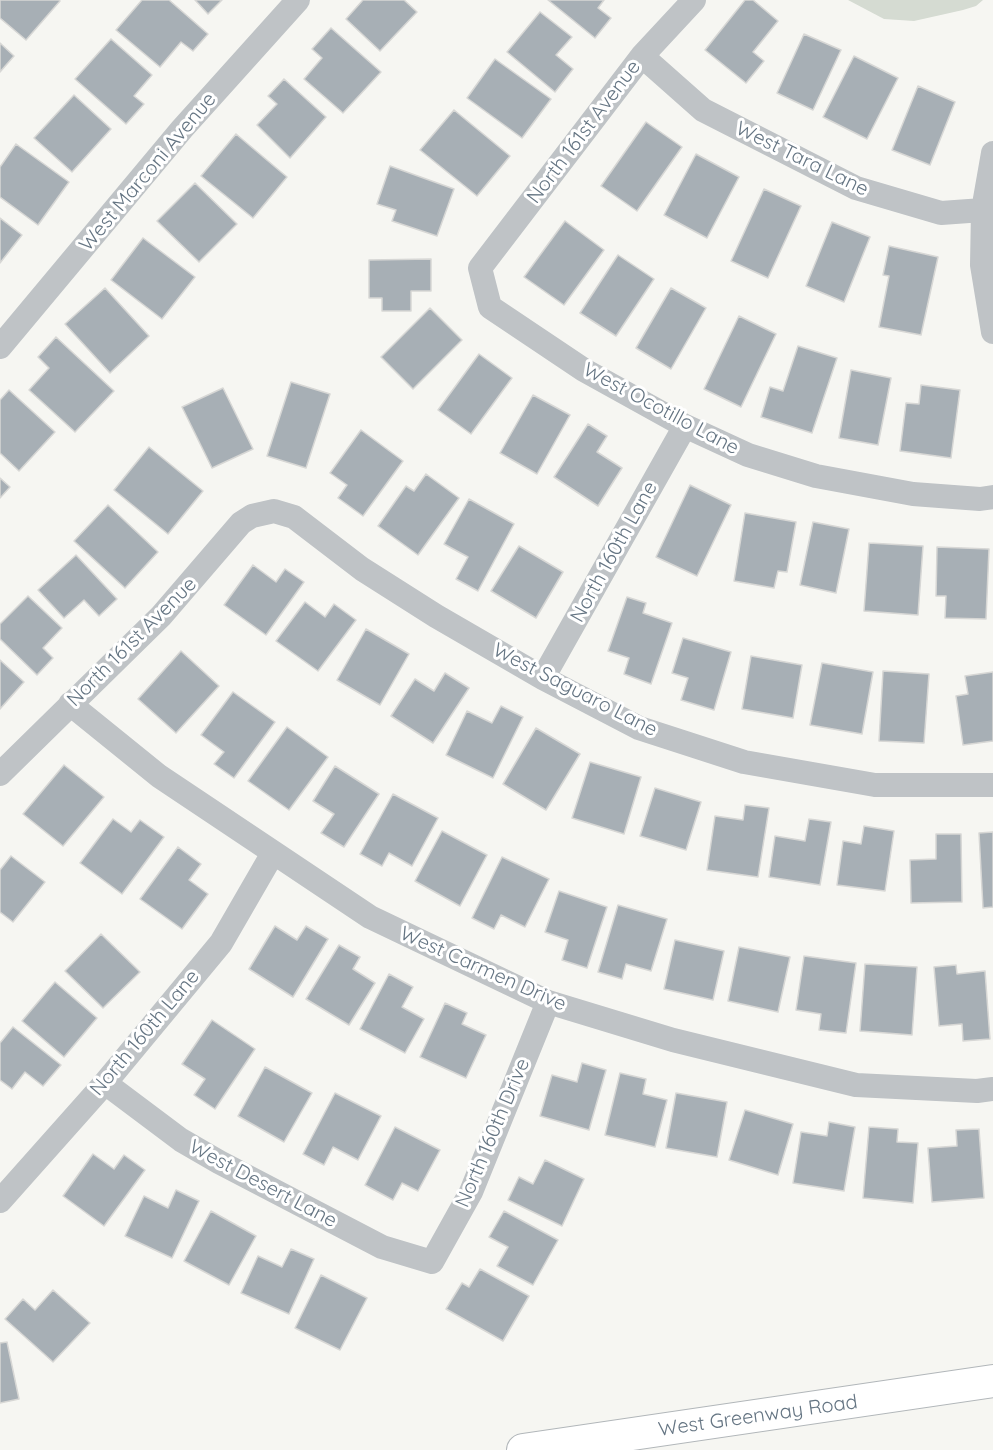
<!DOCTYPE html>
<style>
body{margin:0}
canvas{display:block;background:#f6f6f2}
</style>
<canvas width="993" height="1450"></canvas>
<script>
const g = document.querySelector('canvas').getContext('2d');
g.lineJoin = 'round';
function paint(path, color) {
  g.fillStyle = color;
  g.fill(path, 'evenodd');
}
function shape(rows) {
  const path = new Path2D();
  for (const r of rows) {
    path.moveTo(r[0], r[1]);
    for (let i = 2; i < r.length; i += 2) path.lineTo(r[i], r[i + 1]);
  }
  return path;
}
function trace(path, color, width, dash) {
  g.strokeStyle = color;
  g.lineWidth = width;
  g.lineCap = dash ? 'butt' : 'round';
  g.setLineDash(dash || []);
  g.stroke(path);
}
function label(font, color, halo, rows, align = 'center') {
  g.font = font + ' Quicksand,sans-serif';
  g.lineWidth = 6;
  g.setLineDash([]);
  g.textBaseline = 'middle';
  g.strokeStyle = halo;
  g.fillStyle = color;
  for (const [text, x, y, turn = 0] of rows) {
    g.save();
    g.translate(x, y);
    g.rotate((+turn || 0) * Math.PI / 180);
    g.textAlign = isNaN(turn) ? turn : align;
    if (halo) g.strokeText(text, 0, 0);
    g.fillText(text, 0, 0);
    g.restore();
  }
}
paint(shape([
 [848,0,983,0,976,6,963,10,914,21,884,19]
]), '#d5dbd2');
const building = shape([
 [0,0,59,0,60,1,26,40,0,18,0,0],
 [142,0,169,0,208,34,193,51,181,42,160,67,116,30,142,0],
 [195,0,222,0,208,14,195,0],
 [363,0,404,0,417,12,380,51,346,19,363,0],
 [548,0,604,0,598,8,611,18,595,38,548,0],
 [745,0,753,0,778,21,753,52,764,61,746,83,705,50,745,0],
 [540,12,572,37,556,55,573,69,555,92,507,52,540,12],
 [331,28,381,72,343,113,304,79,322,58,312,49,331,28],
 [804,34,841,50,813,110,777,93,804,34],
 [111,39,152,75,134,96,144,104,126,124,75,79,111,39],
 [0,43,14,56,0,72,0,43],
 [854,56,898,78,867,139,823,117,854,56],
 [495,59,551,99,522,138,467,98,495,59],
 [284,79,326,117,290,158,257,125,277,104,268,96,284,79],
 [918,86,955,102,930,165,892,150,918,86],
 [74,95,111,129,72,172,34,138,74,95],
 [454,110,510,156,477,196,420,150,454,110],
 [646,122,682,147,637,211,601,186,646,122],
 [236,134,287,177,253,218,201,176,236,134],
 [16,144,69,182,38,225,0,197,0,167,16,144],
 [696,154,739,177,707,238,664,215,696,154],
 [390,166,454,189,437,236,392,221,396,210,377,204,390,166],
 [195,183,237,224,199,262,157,221,195,183],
 [764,189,801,206,768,278,731,261,764,189],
 [0,218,22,235,0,263,0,218],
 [565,221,604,250,564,305,524,277,565,221],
 [832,222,870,237,844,302,806,286,832,222],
 [143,238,195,277,162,319,111,280,143,238],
 [889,246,938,257,921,335,879,327,889,276,883,275,889,246],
 [618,255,654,279,616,336,580,313,618,255],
 [431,259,431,291,411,291,411,311,382,311,382,298,369,298,369,260,431,259],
 [105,288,149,336,110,373,65,324,105,288],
 [671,288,706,308,671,369,636,348,671,288],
 [430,308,462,340,413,389,381,357,430,308],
 [739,316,776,334,741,407,704,389,739,316],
 [56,337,114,391,75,432,29,390,49,368,38,357,56,337],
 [798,346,837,358,812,433,761,417,770,387,783,391,798,346],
 [479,354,512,378,471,434,438,410,479,354],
 [851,370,891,378,878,445,839,438,851,370],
 [291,382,330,394,306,468,267,456,291,382],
 [921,385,960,390,951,458,900,451,906,403,919,404,921,385],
 [223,388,253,449,212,468,182,407,223,388],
 [9,390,55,432,19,471,0,453,0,400,9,390],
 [533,395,570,415,537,474,500,453,533,395],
 [588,424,607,436,597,452,622,468,598,506,554,477,588,424],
 [361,430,403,461,363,516,338,498,347,485,330,473,361,430],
 [149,447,203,491,168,534,114,490,149,447],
 [426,474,459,498,418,555,378,526,406,486,414,491,426,474],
 [0,478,10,487,0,498,0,478],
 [690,485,731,505,697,576,656,557,690,485],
 [469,499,514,524,478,591,456,579,468,557,444,544,469,499],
 [108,505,158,552,125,588,74,541,108,505],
 [745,513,796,522,787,572,778,571,774,588,734,581,745,513],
 [813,522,849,529,836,593,800,585,813,522],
 [869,543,923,546,918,615,864,611,869,543],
 [519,546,563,572,536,618,491,591,519,546],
 [937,547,989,549,986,619,945,618,946,596,936,596,937,547],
 [76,555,117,599,99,616,84,600,64,618,38,590,76,555],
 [253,565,276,582,285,569,304,582,266,635,224,605,253,565],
 [28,596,62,628,43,648,53,658,37,675,0,639,0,624,28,596],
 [627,597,646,603,643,613,672,623,651,684,624,674,629,658,608,651,627,597],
 [305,602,325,617,334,604,356,620,318,671,276,641,305,602],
 [366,629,409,654,380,705,337,680,366,629],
 [683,638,731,652,714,710,681,700,688,678,672,673,683,638],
 [181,651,219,686,176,733,138,699,181,651],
 [751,656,802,665,793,718,742,709,751,656],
 [0,660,24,682,0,709,0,660],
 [822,663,873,672,862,734,810,725,822,663],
 [883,671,929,674,924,743,879,741,883,671],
 [993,672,993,741,963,745,956,696,968,694,965,676,993,672],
 [445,673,469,688,433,743,391,716,415,679,434,691,445,673],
 [233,692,275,722,234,778,214,764,224,752,201,735,233,692],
 [501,706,523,717,493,778,446,755,467,711,492,723,501,706],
 [287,727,328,757,289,810,248,781,287,727],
 [536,728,580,754,546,810,503,784,536,728],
 [590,762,641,777,624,834,572,818,590,762],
 [64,765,104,797,63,846,23,814,64,765],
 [335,766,379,794,344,847,321,833,334,814,313,801,335,766],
 [655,788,701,802,686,850,640,836,655,788],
 [393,794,438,818,412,866,389,853,382,866,360,854,393,794],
 [745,805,769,808,758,877,707,870,715,816,743,820,745,805],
 [113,819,131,832,140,820,164,837,122,894,80,863,113,819],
 [809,819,831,822,820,885,769,877,775,836,805,841,809,819],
 [864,826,894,831,885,891,837,885,843,841,861,844,864,826],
 [442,831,487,855,460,906,415,881,442,831],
 [993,832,993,907,983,908,979,833,993,832],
 [936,834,961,834,962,902,911,903,910,860,936,859,936,834],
 [178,847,201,864,189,880,208,894,182,929,140,899,178,847],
 [11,856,45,882,13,922,0,912,0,870,11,856],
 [502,857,549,879,525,927,501,915,494,929,472,918,502,857],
 [559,891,607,907,587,968,562,960,568,940,545,932,559,891],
 [618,905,667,919,651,971,626,964,622,979,598,972,618,905],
 [275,926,297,940,306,926,328,939,293,997,249,969,275,926],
 [101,934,140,972,103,1008,65,971,101,934],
 [675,940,724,951,713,1000,664,989,675,940],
 [339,945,360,957,353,969,375,983,349,1025,306,999,339,945],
 [739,947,790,957,778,1012,728,1001,739,947],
 [804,956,856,963,846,1033,819,1030,821,1014,796,1010,804,956],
 [865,964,917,967,912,1035,860,1031,865,964],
 [956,965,957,974,985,971,990,1039,963,1041,962,1024,939,1026,934,967,956,965],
 [389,974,413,987,402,1007,424,1019,405,1053,360,1029,389,974],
 [55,982,97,1018,64,1057,22,1021,55,982],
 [445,1003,467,1013,462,1024,486,1035,466,1078,420,1057,445,1003],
 [212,1020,255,1049,215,1109,194,1095,205,1079,182,1064,212,1020],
 [13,1027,61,1065,43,1086,25,1072,12,1089,0,1080,0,1043,13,1027],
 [582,1063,606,1070,589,1130,540,1116,552,1075,577,1082,582,1063],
 [265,1067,312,1093,284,1142,238,1116,265,1067],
 [620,1073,646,1079,643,1094,667,1100,655,1147,605,1135,620,1073],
 [335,1093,381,1116,358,1160,333,1147,324,1165,303,1154,335,1093],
 [676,1093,727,1102,717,1157,666,1148,676,1093],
 [745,1110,793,1124,778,1175,729,1160,745,1110],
 [829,1122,855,1127,844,1191,793,1183,801,1132,827,1136,829,1122],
 [395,1127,440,1150,418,1191,402,1183,393,1200,365,1185,395,1127],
 [869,1127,898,1129,897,1142,918,1143,913,1203,863,1198,869,1127],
 [979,1129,984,1198,932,1202,928,1148,957,1146,956,1130,979,1129],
 [93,1154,114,1169,124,1155,145,1170,104,1226,63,1196,93,1154],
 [545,1160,584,1179,562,1226,508,1200,519,1177,533,1184,545,1160],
 [176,1190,199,1201,172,1258,125,1236,144,1196,168,1208,176,1190],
 [211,1211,256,1236,229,1285,184,1261,211,1211],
 [504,1211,558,1240,533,1285,497,1266,508,1247,489,1237,504,1211],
 [291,1249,314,1259,289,1314,241,1293,258,1256,282,1267,291,1249],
 [480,1269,529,1296,503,1341,446,1309,462,1283,469,1287,480,1269],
 [321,1275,367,1298,340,1350,295,1328,321,1275],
 [53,1290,90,1323,53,1362,5,1319,23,1299,35,1310,53,1290],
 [7,1342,19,1399,0,1403,0,1343,7,1342]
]);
paint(building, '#a7afb5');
trace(building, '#d7d7d5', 1.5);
const major = shape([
 [523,1450,993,1381]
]);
trace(major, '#b2b7ba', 34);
trace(shape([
 [694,0,642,56,480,268,490,307,584,370,685,426,748,455,816,476,913,494,980,499,993,497],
 [642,56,703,110,856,188,941,213,983,210],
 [993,153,983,210,982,265,993,332],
 [0,347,182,129,298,0],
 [543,678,685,426],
 [70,704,159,776,370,917,548,1002,673,1040,856,1085,977,1091,993,1089],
 [0,774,161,616,241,523,252,516,274,511,294,517,362,569,436,616,543,678,639,728,744,762,875,785,993,785],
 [105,1083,181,1140,219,1162,382,1247,432,1262,471,1192,548,1002],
 [0,1201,105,1083,221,943,273,853]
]), '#bfc3c6', 24);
trace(major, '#fff', 32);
label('20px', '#657583', '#fff', [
 ["North 161st Avenue",584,132,-53],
 ["West Tara Lane",802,159,26],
 ["West Marconi Avenue",148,172,-50],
 ["West Ocotillo Lane",661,409,28],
 ["North 160th Lane",614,552,-61],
 ["North 161st Avenue",132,642,-45],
 ["West Saguaro Lane",575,690,27],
 ["West Carmen Drive",483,969,24],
 ["North 160th Lane",145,1033,-50],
 ["North 160th Drive",493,1133,-67],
 ["West Desert Lane",263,1184,28],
 ["West Greenway Road",758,1416,-8]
]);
</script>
